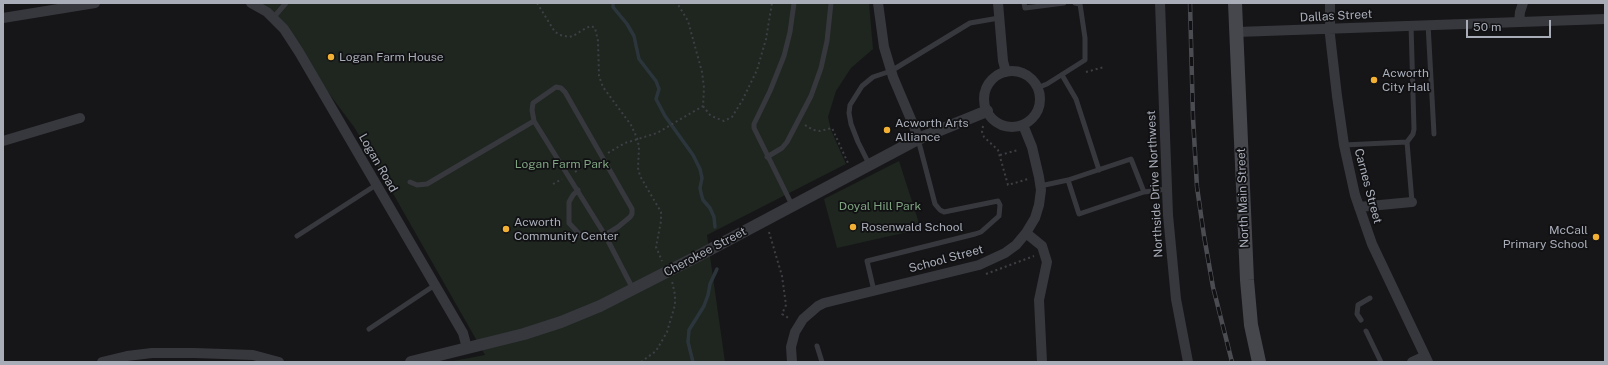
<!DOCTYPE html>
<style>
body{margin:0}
#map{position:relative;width:1608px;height:365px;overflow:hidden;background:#161618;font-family:"Public Sans",sans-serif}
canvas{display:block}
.frame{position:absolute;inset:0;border:4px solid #a8adb8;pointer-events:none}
.scale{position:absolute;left:1466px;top:20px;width:85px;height:18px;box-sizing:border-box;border:2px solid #a8adb8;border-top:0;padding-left:5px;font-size:12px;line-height:14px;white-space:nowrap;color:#a8adb8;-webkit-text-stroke:3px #111113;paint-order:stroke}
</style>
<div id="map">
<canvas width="1608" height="365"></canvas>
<div class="frame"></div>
<div class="scale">50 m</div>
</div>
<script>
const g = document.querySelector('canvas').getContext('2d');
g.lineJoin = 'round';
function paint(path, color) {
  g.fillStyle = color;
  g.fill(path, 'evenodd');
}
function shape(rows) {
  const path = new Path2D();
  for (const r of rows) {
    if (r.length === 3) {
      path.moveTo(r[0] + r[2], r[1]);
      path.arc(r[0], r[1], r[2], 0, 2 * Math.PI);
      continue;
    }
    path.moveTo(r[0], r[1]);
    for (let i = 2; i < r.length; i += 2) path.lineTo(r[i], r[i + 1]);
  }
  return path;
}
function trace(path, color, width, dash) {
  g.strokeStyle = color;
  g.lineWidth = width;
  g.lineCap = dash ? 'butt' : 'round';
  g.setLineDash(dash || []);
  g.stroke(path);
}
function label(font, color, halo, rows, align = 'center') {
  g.font = font + ' "Public Sans",sans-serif';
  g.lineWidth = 3.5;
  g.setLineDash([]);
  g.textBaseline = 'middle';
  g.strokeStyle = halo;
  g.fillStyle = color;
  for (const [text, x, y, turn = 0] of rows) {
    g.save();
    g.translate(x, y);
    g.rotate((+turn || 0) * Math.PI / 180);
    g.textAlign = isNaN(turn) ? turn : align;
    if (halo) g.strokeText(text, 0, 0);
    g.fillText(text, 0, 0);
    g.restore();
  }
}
paint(shape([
 [261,3,869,3,873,49,851,68,836,91,828,117,831,130,846,164,707,235,725,362,448,362,485,355,379,169,354,127],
 [899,161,921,229,837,248,824,199]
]), '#1e261f');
trace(shape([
 [613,3,613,7,627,24,634,36,639,59,656,81,659,89,656,99,665,116,693,155,700,169,702,178,700,188,701,193,703,200,710,208,714,217,715,227],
 [693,362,688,342,689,330,704,306,708,295,710,284,717,269]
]), '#2c353c', 3.5);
trace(shape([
 [537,3,555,32,560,35,569,37,573,36,586,28,591,26,595,28,598,41,599,76,603,87,631,125,637,138,639,147,638,168,640,176,661,212,661,221,656,247,662,261],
 [1086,72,1104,67],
 [703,106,710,115,716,118,724,121,732,117,742,101,757,70,766,39,772,3],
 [805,125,813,130,820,131,832,128,848,163],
 [983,126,982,132,984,137,998,150,1008,185,1028,179],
 [608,153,625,143,657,133,703,106,704,88,702,72,688,21,677,3],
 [1000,155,1018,150],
 [575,172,595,160],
 [553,184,562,179],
 [769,232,782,276,786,305,782,314,790,319],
 [986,274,1034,256],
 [641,362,656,351,667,332,675,305,675,295,672,281]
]), '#3d3f44', 2, [2, 3]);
trace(shape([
 [1024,3,1025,8,1064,3],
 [273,18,286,3],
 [1428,24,1434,134],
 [1062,75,1076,99,1099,170],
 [1037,88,1047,84,1085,60,1085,38,1080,4,1075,3],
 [534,121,605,235,596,239,582,237,569,223,569,202,573,195,578,190],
 [1407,142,1413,134,1414,129,1411,25],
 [1344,145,1407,142,1412,202],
 [767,157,782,148,787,142,811,96,821,68,827,41,831,3],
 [869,164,858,142,851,124,849,113,850,105,862,86,873,77,891,71,970,23,999,18],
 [410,182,417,185,427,184,534,121,532,110,533,103,556,87,561,88,565,92,632,209,632,214,630,217,618,227,605,235,633,289],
 [1040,186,1068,180],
 [1144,192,1131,159,1068,180,1079,214,1144,192,1167,189],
 [792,205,754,128,754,124,770,91,784,56,790,32,794,3],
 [297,236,376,185],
 [874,291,867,261,975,234,981,232,999,216,1000,205,998,201,944,212,940,210,935,204,918,139],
 [1361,320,1357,314,1358,305,1370,298],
 [369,329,435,285],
 [1366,331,1381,362],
 [817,346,822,362]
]), '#37383d', 5);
trace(shape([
 [251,3,267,12,284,29,299,52,463,333,467,348],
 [878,3,884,47,893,77,915,129,918,139],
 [998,3,1003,61,1006,72],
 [1160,3,1168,215,1176,299,1188,362],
 [1330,3,1330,35,1337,96,1344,145,1355,195,1372,244,1428,362],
 [3,18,95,3],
 [1519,22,1520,12,1523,3],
 [1237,32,1605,19],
 [1012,99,28],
 [3,141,80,118],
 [1359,207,1412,202],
 [1026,233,1042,246,1047,262,1039,300,1042,362],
 [102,362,127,356,152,353,194,353,253,355,279,362],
 [792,362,791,347,795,332,803,319,818,306,824,303,979,265,1005,253,1016,245,1026,233,1035,218,1039,205,1041,190,1039,177,1032,147,1023,125],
 [1412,362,1425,356]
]), '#37383d', 10);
trace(shape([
 [411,362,524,334,561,322,600,306,698,256,918,139,987,111]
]), '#37383d', 12);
trace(shape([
 [1235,3,1247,280,1251,325,1259,362]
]), '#45474d', 14);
const rail = shape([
 [1190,3,1193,118,1197,187,1204,236,1213,287,1232,362]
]);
trace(rail, '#4a4c52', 4.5);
trace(rail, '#111113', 3, [9]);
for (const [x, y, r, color] of [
 [331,57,4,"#f2b134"],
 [1374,80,4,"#f2b134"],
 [887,130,4,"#f2b134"],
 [853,227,4,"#f2b134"],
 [506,229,4,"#f2b134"],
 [1596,237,4,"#f2b134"]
]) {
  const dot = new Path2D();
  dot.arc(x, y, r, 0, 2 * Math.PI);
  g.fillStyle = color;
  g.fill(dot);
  trace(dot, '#111113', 1.5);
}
label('12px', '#a8adb8', '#111113', [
 ["Dallas Street",1336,16,-3],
 ["Logan Road",378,163,60],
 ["Northside Drive Northwest",1155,184,-93],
 ["Carnes Street",1368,186,75],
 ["North Main Street",1243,198,-92],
 ["Cherokee Street",705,252,-28],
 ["School Street",946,259,-15]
]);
label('12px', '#a8adb8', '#111113', [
 ["Logan Farm House",339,57],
 ["Acworth",1382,73],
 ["City Hall",1382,87],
 ["Acworth Arts",895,123],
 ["Alliance",895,137],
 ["Acworth",514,222],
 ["Community Center",514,236],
 ["Rosenwald School",861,227],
 ["McCall",1588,230,"right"],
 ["Primary School",1588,244,"right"]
], 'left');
label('12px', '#7fa381', '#111113', [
 ["Logan Farm Park",562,164],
 ["Doyal Hill Park",880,206]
]);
</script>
